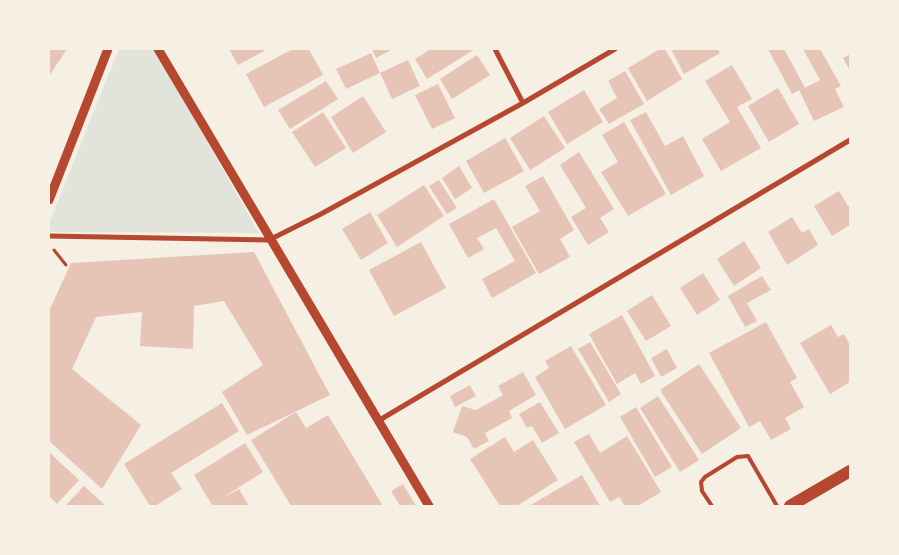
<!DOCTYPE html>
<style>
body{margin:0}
#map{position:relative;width:899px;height:555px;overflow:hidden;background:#f6efe4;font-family:Lato,sans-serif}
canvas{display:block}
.frame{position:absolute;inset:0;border:50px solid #f6efe4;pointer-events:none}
</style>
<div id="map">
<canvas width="899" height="555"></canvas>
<div class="frame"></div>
</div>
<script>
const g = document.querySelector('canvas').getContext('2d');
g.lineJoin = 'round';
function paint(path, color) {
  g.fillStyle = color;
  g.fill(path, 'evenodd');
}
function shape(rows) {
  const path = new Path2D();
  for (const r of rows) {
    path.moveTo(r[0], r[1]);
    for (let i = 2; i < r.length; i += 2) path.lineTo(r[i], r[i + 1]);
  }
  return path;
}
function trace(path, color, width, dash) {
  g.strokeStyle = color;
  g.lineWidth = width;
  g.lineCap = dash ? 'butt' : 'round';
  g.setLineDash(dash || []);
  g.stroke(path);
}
paint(shape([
 [119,49,154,49,259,233,49,232,49,224]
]), '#e2e4dc');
paint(shape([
 [49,49,67,49,49,76],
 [229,49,268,49,238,65],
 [293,49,309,49,323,75,264,107,246,74],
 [372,49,393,49,376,58],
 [431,49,475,49,427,79,415,59],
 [660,49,665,49,682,79,647,101,628,68],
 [671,49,718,49,720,53,684,74],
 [768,49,784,49,805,88,820,80,803,49,820,49,841,86,835,89,844,107,814,121,799,90,792,94],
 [371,53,380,73,346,89,336,69],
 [850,54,850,71,843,58],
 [477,55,490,75,452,99,440,79],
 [408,60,420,86,392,99,380,73],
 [732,65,752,99,737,107,761,148,721,171,702,139,730,122,705,81],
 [625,71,644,104,609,124,599,109,617,98,608,81],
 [326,81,338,99,290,129,278,110],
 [438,84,455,118,432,129,415,95],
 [778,88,799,124,769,142,748,106],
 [584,90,603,122,567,144,548,112],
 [363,96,386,132,353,153,331,117],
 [323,112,346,148,315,167,292,132],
 [646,112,665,146,683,136,704,176,671,195,630,120],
 [544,116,565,148,530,170,510,138],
 [624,122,666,194,628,216,601,172,618,162,602,135],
 [505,138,524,171,484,193,466,161],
 [579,152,614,209,600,218,609,232,588,245,571,217,586,208,560,165],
 [459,166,472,188,455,199,442,178],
 [543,176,574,230,560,239,570,257,539,274,512,227,540,211,525,186],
 [439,180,457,208,447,214,429,186],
 [424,185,444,216,397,247,377,215],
 [839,191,848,206,850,205,850,225,832,236,814,206],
 [494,199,536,273,492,298,482,279,515,261,496,228,477,238,484,249,468,258,449,224],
 [370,212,388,243,361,260,342,229],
 [792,217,802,233,809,229,818,245,787,265,768,232],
 [744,241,761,268,734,286,717,259],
 [421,242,446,288,394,316,369,270],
 [254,252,330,395,247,435,222,392,263,365,224,301,194,306,193,349,140,346,142,312,96,317,72,369,141,425,102,489,49,441,49,311,71,263],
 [703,273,720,300,697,315,680,288],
 [762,276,771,290,747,303,757,321,745,327,728,296],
 [652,295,671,326,646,341,627,311],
 [622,315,655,376,641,384,635,373,617,384,589,334],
 [766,322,797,378,790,382,804,407,785,418,791,429,771,440,760,421,749,427,709,353],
 [831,325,838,337,844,334,850,345,850,382,830,394,800,343],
 [590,342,621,394,609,402,578,349],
 [571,346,606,405,565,429,535,377,549,368,545,361],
 [667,349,677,368,661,377,651,358],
 [699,364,741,428,702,454,660,390],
 [523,372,536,395,509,411,512,418,485,433,489,441,474,449,467,437,453,432,462,406,476,410,503,395,498,386],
 [470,385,476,396,455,407,450,396],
 [658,396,699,460,680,472,640,408],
 [540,402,559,433,542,443,532,426,527,428,519,414],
 [222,403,239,431,171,473,182,489,155,506,150,506,124,464],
 [636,407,672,467,655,477,620,417],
 [296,412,306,428,328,415,383,506,291,506,251,440],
 [589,434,600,453,627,436,661,492,638,506,625,506,619,497,610,502,574,442],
 [505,437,514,452,533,440,558,480,517,506,500,506,470,459],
 [245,443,263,472,219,500,239,489,249,506,210,506,212,505,194,475],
 [49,452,79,480,57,504,49,496],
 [582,475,600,506,529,506],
 [403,484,416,506,400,506,391,491],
 [84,486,106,506,65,506]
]), '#e6c5b7');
trace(shape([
 [54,250,66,265]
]), '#b5482f', 3);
trace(shape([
 [712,506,702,491,701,482,705,477,737,457,748,456,777,506]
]), '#b5482f', 4);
trace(shape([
 [495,49,523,103],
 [49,236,269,240,321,214,523,103,615,49],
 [378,421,850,140]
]), '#b5482f', 5);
trace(shape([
 [158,49,429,506],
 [49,200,108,49]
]), '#b5482f', 9);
trace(shape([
 [790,506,850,471]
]), '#b5482f', 12);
</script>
